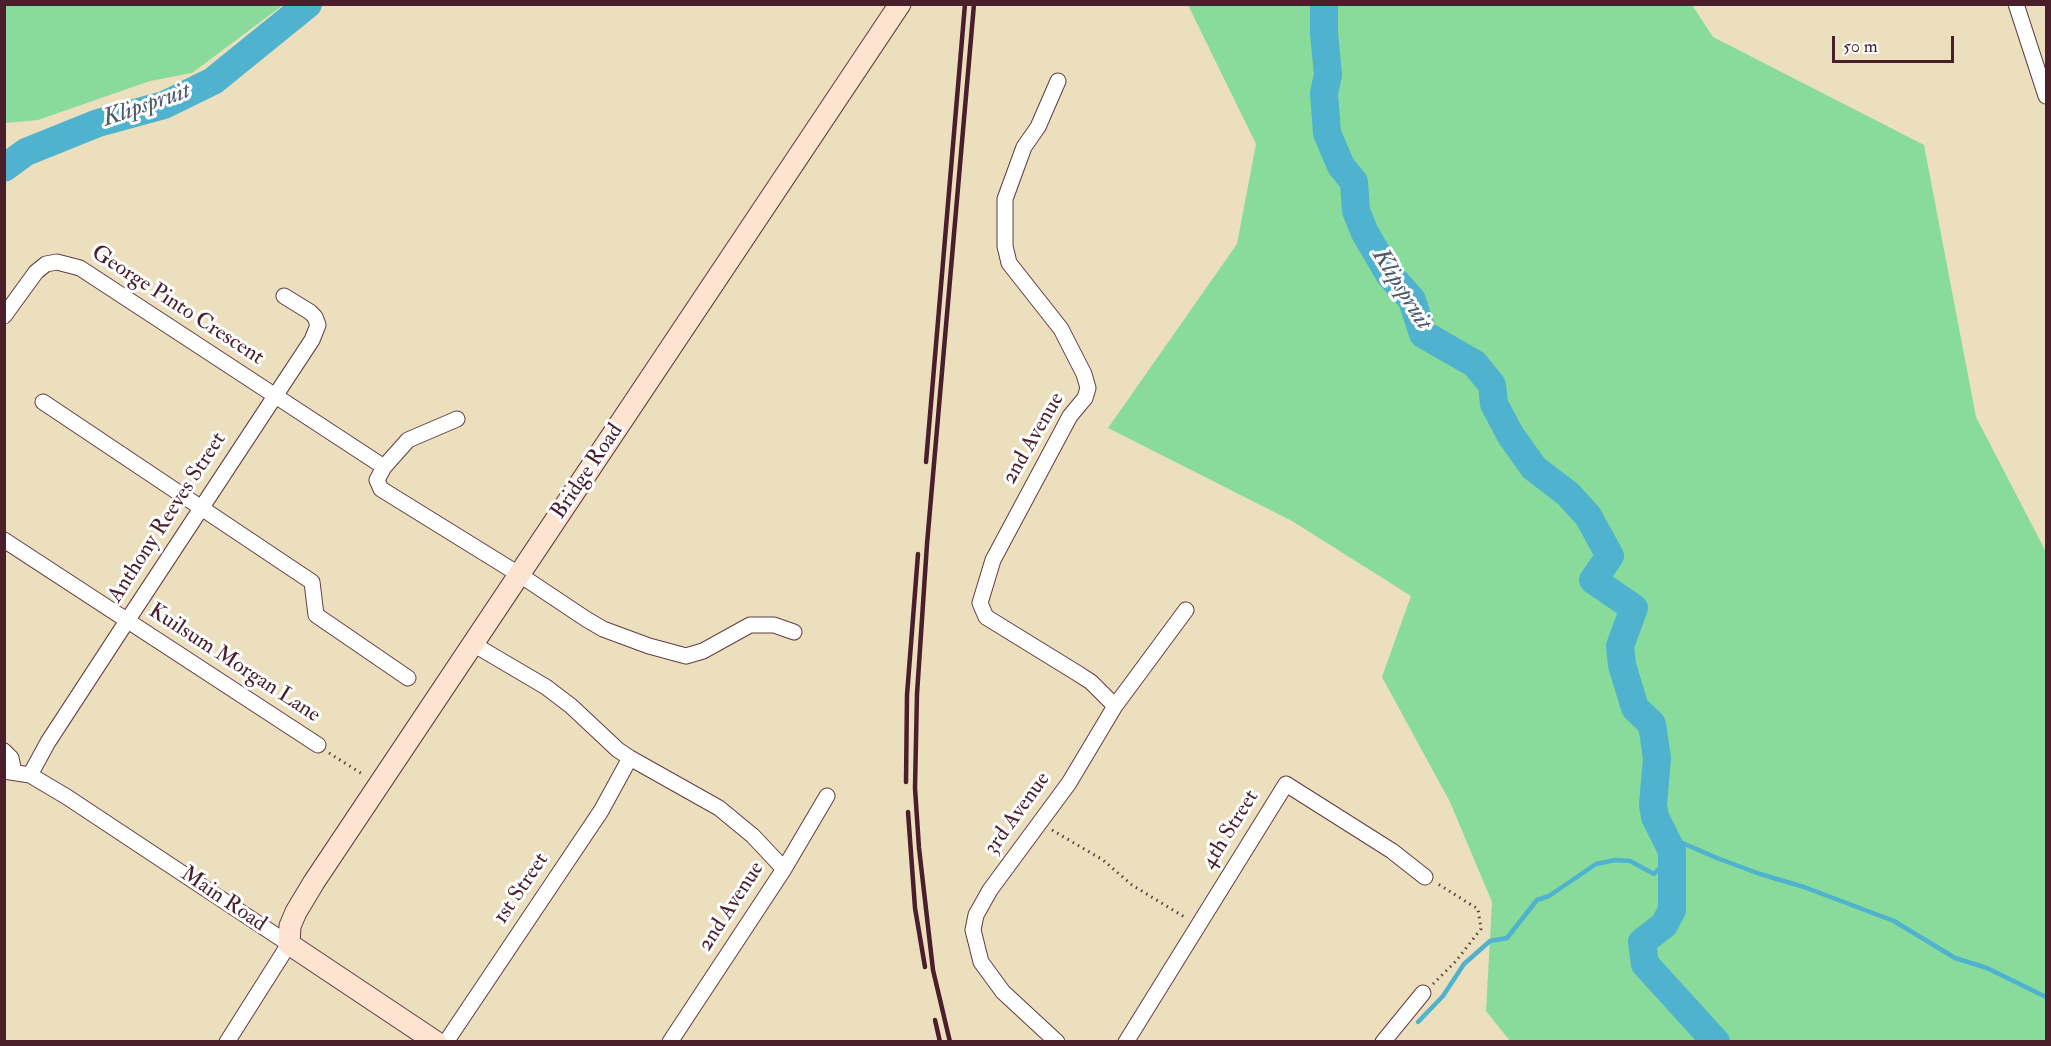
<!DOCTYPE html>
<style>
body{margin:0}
#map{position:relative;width:2051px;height:1046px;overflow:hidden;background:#ecdfbe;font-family:"IM FELL Double Pica",serif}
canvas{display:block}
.frame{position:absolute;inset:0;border:6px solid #4a1f2b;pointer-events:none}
.scale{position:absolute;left:1832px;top:36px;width:122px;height:27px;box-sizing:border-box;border:3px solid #4a1f2b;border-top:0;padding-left:8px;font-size:18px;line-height:21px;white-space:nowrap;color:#4a1f2b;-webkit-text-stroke:4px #fff;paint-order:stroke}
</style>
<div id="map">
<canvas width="2051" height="1046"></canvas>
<div class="frame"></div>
<div class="scale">50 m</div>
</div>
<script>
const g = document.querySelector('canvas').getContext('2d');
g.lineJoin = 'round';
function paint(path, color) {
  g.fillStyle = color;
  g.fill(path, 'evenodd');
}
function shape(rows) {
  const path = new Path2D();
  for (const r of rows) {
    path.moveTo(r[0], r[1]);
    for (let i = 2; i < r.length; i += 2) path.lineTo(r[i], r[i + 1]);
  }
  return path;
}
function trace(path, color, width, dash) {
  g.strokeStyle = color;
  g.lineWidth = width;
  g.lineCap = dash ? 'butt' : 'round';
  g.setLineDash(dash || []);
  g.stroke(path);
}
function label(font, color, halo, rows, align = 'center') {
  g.font = font + ' "IM FELL Double Pica",serif';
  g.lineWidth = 6;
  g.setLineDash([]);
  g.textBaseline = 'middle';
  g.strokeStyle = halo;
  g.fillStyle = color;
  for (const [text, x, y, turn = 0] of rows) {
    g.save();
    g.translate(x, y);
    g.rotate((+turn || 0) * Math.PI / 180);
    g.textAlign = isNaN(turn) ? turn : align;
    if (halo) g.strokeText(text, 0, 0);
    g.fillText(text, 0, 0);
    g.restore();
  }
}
paint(shape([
 [5,4,283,4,283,5,192,73,150,81,38,120,5,123],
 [1188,5,1692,5,1713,37,1924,145,1976,417,2046,552,2046,1041,1510,1041,1486,1011,1492,902,1450,802,1382,677,1411,596,1292,521,1108,428,1237,244,1256,144]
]), '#89db9b');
trace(shape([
 [1664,835,1717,858,1760,874,1804,887,1894,921,1955,958,1987,968,2046,997],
 [1418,1022,1443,996,1464,964,1490,941,1507,938,1537,900,1549,896,1596,864,1615,860,1630,861,1654,874,1672,855]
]), '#4fb2ce', 4.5);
trace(shape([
 [1324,4,1324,33,1328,75,1324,93,1327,133,1341,166,1354,182,1356,211,1365,233,1389,274,1412,300,1423,334,1475,364,1492,385,1494,404,1511,436,1534,468,1568,494,1588,516,1610,556,1593,580,1634,608,1620,646,1622,665,1635,708,1652,724,1657,758,1653,805,1655,817,1672,851,1672,910,1664,925,1642,942,1645,964,1716,1042],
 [4,168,26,152,98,123,164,105,213,81,308,4]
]), '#4fb2ce', 28);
const street = shape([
 [2016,4,2046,96],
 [1058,81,1038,127,1024,147,1005,199,1005,246,1009,263,1061,329,1084,374,1088,388,1085,398,1070,416,993,560,980,603,986,617,1077,673,1091,682,1115,706],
 [4,316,36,272,46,264,57,262,80,268,384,467],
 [43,402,312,582,316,615,408,678],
 [457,419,408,440,384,467,377,480,381,489,520,575,586,619,603,629,649,646,686,656,703,651,750,625,774,625,794,632],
 [4,540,318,745],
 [473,644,546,687,571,706,618,750,630,758,719,808,753,836,784,869],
 [4,751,11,758,14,772],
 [4,771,30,775,67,797,289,944,227,1042],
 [30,775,48,742,127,621,312,340,318,325,315,317,310,312,284,296],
 [446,1042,601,811,630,758],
 [670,1042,784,869,827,796],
 [1057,1042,1003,992,981,962,973,930,976,915,990,890,1069,783,1115,706,1186,610],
 [1126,1042,1286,784,1392,851,1425,877],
 [1383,1042,1423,993]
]);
const secondary = shape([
 [436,1042,289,944,290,926,296,912,314,882,900,4]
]);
trace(street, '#623c41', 17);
trace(secondary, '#623c41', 23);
trace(shape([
 [329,753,364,775],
 [1052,830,1103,860,1132,885,1186,918],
 [1433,984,1456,961,1481,929,1478,909,1438,884]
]), '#623c41', 3, [1.5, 4.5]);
trace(street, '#fff', 15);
trace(secondary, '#fde4d1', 21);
trace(shape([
 [926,462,965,4],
 [906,782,907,695,918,554],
 [908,812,915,908,925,967],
 [935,1020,940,1042],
 [950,1042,933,970,919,848,915,788,917,694,927,544,974,4]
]), '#4a1f2b', 4.5);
label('22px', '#4a1f2b', '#fff', [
 ["George Pinto Crescent",177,306,33],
 ["2nd Avenue",1034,439,-60],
 ["Bridge Road",588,472,-56],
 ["Anthony Reeves Street",168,518,-57],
 ["Kuilsum Morgan Lane",234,664,33],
 ["3rd Avenue",1018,814,-54],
 ["4th Street",1231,830,-58],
 ["1st Street",522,889,-56],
 ["Main Road",223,900,34],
 ["2nd Avenue",732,907,-57]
]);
label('italic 24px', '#4c5a6c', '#fff', [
 ["Klipspruit",147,106,-19],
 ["Klipspruit",1401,290,58]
]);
</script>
